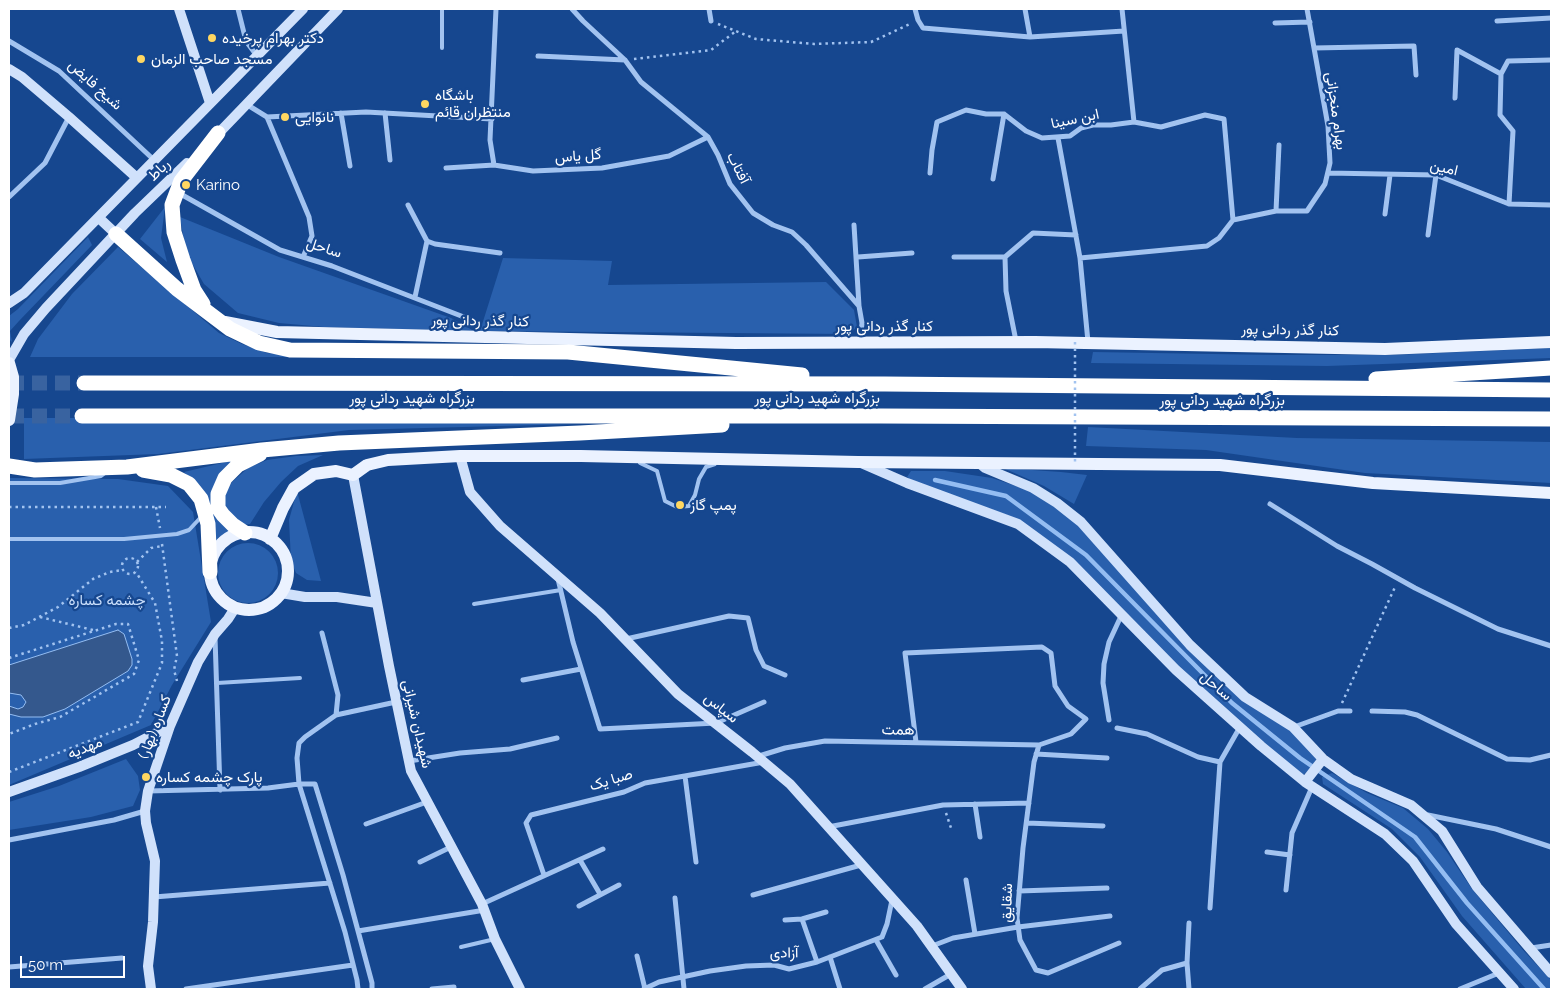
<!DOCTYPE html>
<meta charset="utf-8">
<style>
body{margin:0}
#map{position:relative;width:1560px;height:998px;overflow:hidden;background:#16478f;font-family:Raleway,sans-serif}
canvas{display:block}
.frame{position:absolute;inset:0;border:10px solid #fff;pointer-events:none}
.scale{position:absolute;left:20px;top:956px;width:105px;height:22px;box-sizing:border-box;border:2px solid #fff;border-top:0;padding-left:6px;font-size:15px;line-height:18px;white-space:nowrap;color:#fff;-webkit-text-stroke:4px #16478f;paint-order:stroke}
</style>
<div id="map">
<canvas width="1560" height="998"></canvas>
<div class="frame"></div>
<div class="scale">50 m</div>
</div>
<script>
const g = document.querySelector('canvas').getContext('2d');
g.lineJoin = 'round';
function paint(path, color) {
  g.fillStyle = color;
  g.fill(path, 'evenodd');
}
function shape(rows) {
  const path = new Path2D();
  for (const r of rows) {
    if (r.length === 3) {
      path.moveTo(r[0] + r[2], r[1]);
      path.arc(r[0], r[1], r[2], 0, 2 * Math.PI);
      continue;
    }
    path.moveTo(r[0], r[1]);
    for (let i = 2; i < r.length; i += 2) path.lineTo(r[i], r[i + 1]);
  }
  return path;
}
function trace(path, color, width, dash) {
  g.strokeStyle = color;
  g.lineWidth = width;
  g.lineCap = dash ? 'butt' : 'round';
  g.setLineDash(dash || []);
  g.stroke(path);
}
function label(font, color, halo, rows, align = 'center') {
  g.font = font + ' Raleway,Vazirmatn,sans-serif';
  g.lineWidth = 4.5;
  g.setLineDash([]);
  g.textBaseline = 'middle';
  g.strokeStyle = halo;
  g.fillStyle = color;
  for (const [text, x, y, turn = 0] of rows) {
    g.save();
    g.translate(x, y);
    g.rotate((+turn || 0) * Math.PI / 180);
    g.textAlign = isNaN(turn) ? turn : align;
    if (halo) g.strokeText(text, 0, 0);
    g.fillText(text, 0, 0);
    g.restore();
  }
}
paint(shape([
 [165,207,161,238,167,262,140,239],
 [180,217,279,257,451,318,474,331,324,327,279,323,238,313,204,284,186,253],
 [88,237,92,245,19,321,10,331,12,342,9,339,9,316,18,309],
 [118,247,219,333,242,344,267,353,306,357,30,357,38,339,72,294],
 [503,258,612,261,608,285,826,282,854,310,857,327,849,334,480,331],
 [1551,348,1551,358,1327,366,1091,363,1093,352,1273,355,1392,355],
 [24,418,77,418,210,421,577,424,349,430,158,454,24,459],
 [1088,427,1297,438,1551,442,1551,483,1365,473,1206,450,1086,446],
 [323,455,298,466,281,482,264,502,250,524,242,525,224,510,222,498,232,482,248,468,267,460,296,456],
 [243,458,217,485,234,531,223,539,212,552,194,482,184,472],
 [1003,468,1061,472,1087,475,1074,504,1044,486],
 [911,471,945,471,992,478,1031,491,1073,520,1187,646,1291,729,1317,758,1311,768,1303,775,1270,749,1178,667,1075,561,1028,526,1010,516,919,484,907,477],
 [9,478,118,479,168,486,193,512,211,622,172,685,151,725,9,785],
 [297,491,321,581,307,580,296,573,291,561,289,520],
 [248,573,30],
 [126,759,138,776,140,790,133,806,91,817,9,830,9,802,59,786],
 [1332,773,1367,793,1403,808,1428,829,1447,852,1472,889,1523,950,1551,980,1551,989,1526,989,1462,916,1420,857,1392,829,1323,784,1322,777]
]), '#2960ad');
const water = shape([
 [118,630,124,634,132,659,132,665,128,671,65,709,43,717,21,717,9,714,9,706,18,709,23,707,26,702,21,695,9,693,9,665,118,630]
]);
paint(water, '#34588d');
trace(water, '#94bdf2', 1);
trace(shape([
 [935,480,1006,496,1086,555,1232,703,1300,758,1415,837,1467,903,1544,989]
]), '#94bdf2', 4.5);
trace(shape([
 [9,383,84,383],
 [9,416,82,416]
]), '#3963a0', 15, [15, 8]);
trace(shape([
 [718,24,756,39,814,44,871,42,910,24],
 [634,59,711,50,736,31],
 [9,507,166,507],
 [156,507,160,528],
 [162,544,177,656,174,670,177,681],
 [130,566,8],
 [137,562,151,548,162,546],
 [40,617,93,630],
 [9,628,24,625,58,607,93,579,110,572,122,570],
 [9,658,116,624,128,624,139,660,134,674,60,717,35,724,9,734],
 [1342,703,1395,587],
 [9,772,138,722,162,663,162,641,155,603,136,572],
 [946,813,952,831]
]), '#a2c3f0', 2.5, [2.5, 4]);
trace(shape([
 [442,48,442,9],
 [640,463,657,471,665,501,677,507,689,506,695,495,699,479,706,467,715,464],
 [9,483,60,483,101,476,105,473],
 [9,539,124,539,177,534,189,530,202,516],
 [474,604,561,590],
 [217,683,300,678],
 [461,947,495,939]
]), '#a2c3f0', 4);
trace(shape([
 [238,9,246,41,257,56],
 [572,9,583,21,625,60,641,82,708,137,718,155,730,184,753,213,773,225,792,232,806,245,859,306,862,323,860,342],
 [709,9,711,21],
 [915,9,918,20,923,28,1030,37,1124,31],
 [1025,9,1030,37],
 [1122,9,1134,122],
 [1497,21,1551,18],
 [1275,23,1310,22],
 [9,41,59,71,154,160],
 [1314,48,1414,46,1416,75],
 [538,56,625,60],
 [1455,98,1457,50,1501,74],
 [246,104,267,117,366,112,492,119],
 [341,113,350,166],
 [385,113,390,160],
 [267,117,309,217,312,236,303,257],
 [1058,138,1080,258,1088,342],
 [494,165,490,140,496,9],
 [446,168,494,165,533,171,602,168,669,156,708,137],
 [930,173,932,150,937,122,966,110,986,114,1004,114,1026,131,1042,138,1070,136,1081,128,1093,125,1111,125,1134,122,1161,127,1205,115,1224,119,1233,220],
 [1328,173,1436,175,1509,204,1551,205],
 [993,179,1004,114],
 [177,192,280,250,332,266,469,319],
 [9,197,45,163,69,117],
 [1509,204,1513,131,1500,115,1501,74,1508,61,1551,60],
 [408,205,427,241,435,244,500,253],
 [1276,211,1279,145],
 [1385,214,1390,175],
 [854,225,859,306],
 [1428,235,1436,175],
 [858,257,912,253],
 [954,257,1005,257],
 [1080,258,1207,246,1219,238,1233,220,1276,211,1307,211,1325,184,1330,163,1328,126,1307,9],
 [415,297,427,241],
 [1016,341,1006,291,1005,257,1033,233,1076,235],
 [1270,504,1337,546,1372,564,1415,588,1498,629,1551,646],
 [558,579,573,642,600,729,716,723,764,702],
 [322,633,338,695,336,715],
 [215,637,220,790],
 [626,639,729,616,748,618,756,650,764,666,785,675],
 [523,680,581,669],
 [1372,711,1405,712,1417,715,1507,759,1530,760,1551,755],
 [1109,720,1103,683,1104,664,1109,642,1122,614],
 [1294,727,1338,711,1350,711],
 [1117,728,1147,734,1198,757,1220,762,1210,908],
 [1039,745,1034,762,1023,848,1017,918,1020,940,1036,970,1048,973,1119,943],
 [1036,754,1107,758],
 [759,756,785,748,825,741,1039,745,1071,734,1086,719,1068,706,1055,686,1051,653,1042,647,905,653,916,742],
 [409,761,460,753,510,749,557,738],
 [1220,762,1240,727],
 [685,776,696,862],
 [148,791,268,788,299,784,315,784,343,875,372,983,372,989],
 [975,804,980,837],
 [1428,815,1496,829,1551,847],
 [1027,823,1103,826],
 [366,824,427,802],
 [828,827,943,805,1029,803],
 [9,840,114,820,145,811],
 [1267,852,1290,855],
 [580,860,600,894],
 [420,862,451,847],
 [544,875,526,823,531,815,624,792,645,783,764,762],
 [966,880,975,934],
 [1286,890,1292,833,1312,787],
 [1019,891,1107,888],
 [753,895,861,865],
 [154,897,330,883],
 [675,898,684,989],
 [482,904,603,849],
 [579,906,619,885],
 [802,919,817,962],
 [785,920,802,919,826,912],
 [358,931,485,910],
 [876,940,896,975],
 [932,946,953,938,1018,927,1110,916],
 [1531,948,1551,945],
 [637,956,645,989],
 [830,957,840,989],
 [9,967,122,958],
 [186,989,353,965],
 [358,989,357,980,345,932,299,784,297,758,299,743,305,737,336,715,396,702],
 [432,989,454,987],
 [644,989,659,982,710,971,746,966,774,965,789,969,817,962,882,937,887,924,892,900],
 [925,989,951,974],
 [1140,989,1162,970,1187,963],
 [1189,989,1187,963,1189,923],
 [1460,989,1499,973]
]), '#a2c3f0', 5);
trace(shape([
 [179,9,210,103],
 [9,69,22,77,69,117,137,178],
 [214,138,338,9],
 [99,218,116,234],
 [9,303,24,293,303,9],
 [9,360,24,334,46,308,135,213,187,163],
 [460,456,470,492,500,526,600,613,678,694,752,752,790,784,917,926,962,989],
 [861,463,907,483,1018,524,1070,562,1176,670,1261,746,1305,782,1385,834,1413,861,1456,924,1514,989],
 [979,463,985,468,1033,488,1057,503,1081,522,1190,645,1245,697,1293,727,1323,759,1351,779,1411,805,1442,831,1477,887,1551,973],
 [353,475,389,666,411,771,482,904,495,939,520,989],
 [281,593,305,597,337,597,377,603],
 [1305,782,1323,759],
 [9,792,79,767,133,745,170,726],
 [151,989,148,966,153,922,155,861,146,823,145,811,148,791,170,726,198,662,215,634,228,619,235,608]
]), '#d0e1fb', 10);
trace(shape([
 [225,322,277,332,736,343,1035,342,1385,349,1551,342],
 [249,571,39],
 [270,539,283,508,294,488,314,474,336,471,353,475,367,465,388,460,460,456,581,456,858,462,1220,465,1373,483,1551,493]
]), '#ebf2ff', 12);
trace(shape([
 [116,234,177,289,230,329,259,343,290,350,568,352,802,375],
 [203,304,194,290,183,260,174,232,172,205,181,181,218,133],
 [1376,379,1551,368],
 [84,383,885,384,1551,390],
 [82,416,880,416,1551,419],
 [9,466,35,470,127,467,262,450,339,443,580,433,722,425],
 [143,470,171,475,189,484,201,499,208,524,210,572],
 [245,533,233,525,223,515,218,508,218,494,225,478,238,465,260,454]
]), '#fff', 15);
trace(shape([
 [1075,342,1075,463]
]), '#a2c3f0', 2.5, [2.5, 4]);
trace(shape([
 [9,363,13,377,13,394,9,420]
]), '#ebf2ff', 12);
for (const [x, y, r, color] of [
 [212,38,5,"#ffd761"],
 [141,59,5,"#ffd761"],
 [425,104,5,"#ffd761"],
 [285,117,5,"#ffd761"],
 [186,185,5,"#ffd761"],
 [680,505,5,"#ffd761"],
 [146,777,5,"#ffd761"]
]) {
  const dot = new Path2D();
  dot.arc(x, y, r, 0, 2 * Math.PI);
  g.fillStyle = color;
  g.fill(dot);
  trace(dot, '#16478f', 2);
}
label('15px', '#fff', '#16478f', [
 ["دکتر بهرام پرخیده",222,38],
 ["مسجد صاحب الزمان",151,59],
 ["باشگاه",435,95],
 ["منتظران قائم",435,112],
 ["نانوایی",295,117],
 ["Karino",196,185],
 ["پمپ گاز",690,505],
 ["پارک چشمه کساره",156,777]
], 'left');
label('15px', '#fff', '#16478f', [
 ["شیخ فایض",95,85,42],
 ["بهرام منجزانی",1336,111,82],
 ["ابن سینا",1075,119,-12],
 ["گل یاس",578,156,-4],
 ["آفتاب",738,168,63],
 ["امین",1444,168,13],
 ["رباط",159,170,-44],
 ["ساحل",324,248,18],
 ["کنار گذر ردانی پور",480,321,1],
 ["کنار گذر ردانی پور",884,326],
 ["کنار گذر ردانی پور",1290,330,1],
 ["بزرگراه شهید ردانی پور",412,398],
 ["بزرگراه شهید ردانی پور",817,398],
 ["بزرگراه شهید ردانی پور",1222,400],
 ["ساحل",1216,686,41],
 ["سپاس",721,708,38],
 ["شهیدان شیرانی",417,724,77],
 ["کساره (بهار)",155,727,-69],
 ["همت",898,730,1],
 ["مهدیه",85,748,-22],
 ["صبا یک",611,780,-17],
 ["شقایق",1007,903,-88],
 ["آزادی",784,953,-1]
]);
label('15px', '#c9defb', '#16478f', [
 ["چشمه کساره",107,600]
]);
</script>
